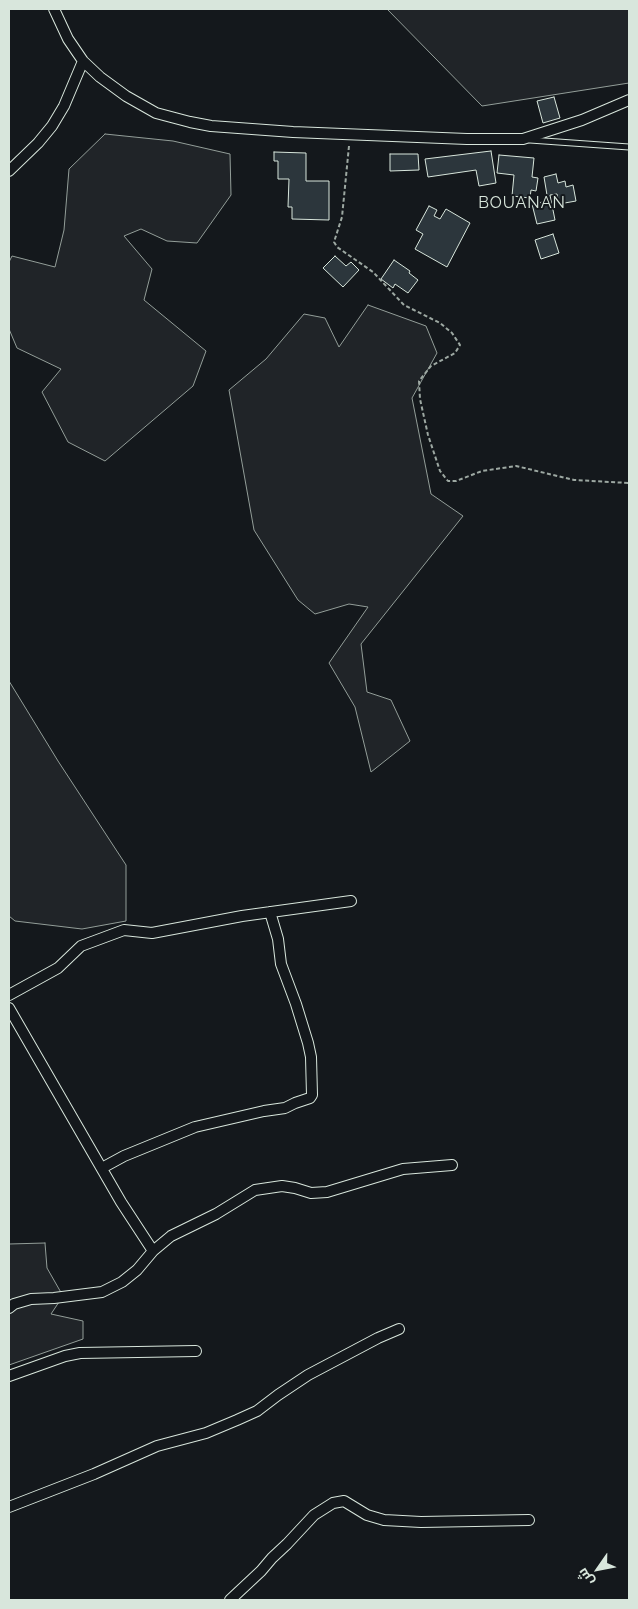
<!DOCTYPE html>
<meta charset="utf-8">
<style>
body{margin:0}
#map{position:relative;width:638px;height:1609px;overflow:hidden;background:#14181c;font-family:Raleway,Cairo,sans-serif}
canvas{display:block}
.frame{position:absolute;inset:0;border:10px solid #d8e6dc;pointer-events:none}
.north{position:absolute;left:573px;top:1544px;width:50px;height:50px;-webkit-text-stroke:4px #14181c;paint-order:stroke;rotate:237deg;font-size:14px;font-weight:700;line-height:20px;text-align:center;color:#d8e6dc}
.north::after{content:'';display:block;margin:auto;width:18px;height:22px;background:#d8e6dc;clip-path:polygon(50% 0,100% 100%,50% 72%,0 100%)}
</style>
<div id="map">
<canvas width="638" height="1609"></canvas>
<div class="frame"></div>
<div class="north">ش</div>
</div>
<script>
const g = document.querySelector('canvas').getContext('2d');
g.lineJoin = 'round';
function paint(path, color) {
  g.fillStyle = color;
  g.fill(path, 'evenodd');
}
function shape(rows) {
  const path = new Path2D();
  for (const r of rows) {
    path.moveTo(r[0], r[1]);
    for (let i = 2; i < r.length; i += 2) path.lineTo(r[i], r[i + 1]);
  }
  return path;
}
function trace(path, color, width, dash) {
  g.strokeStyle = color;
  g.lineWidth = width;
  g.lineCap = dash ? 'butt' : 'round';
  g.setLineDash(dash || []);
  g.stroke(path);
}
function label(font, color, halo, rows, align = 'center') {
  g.font = font + ' Raleway,sans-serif';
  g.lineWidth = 4;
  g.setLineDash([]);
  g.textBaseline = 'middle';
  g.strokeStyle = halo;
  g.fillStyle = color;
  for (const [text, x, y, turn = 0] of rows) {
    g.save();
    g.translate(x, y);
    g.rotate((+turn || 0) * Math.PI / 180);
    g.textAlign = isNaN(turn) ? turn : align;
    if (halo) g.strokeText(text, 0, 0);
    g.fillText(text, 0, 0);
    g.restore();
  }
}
const green = shape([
 [387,9,629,9,629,83,482,106,387,9],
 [105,134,173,141,230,154,231,195,197,243,167,241,141,229,124,236,152,269,144,300,206,351,193,386,105,461,68,442,42,392,61,369,17,348,9,329,9,262,12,256,55,267,64,230,69,169,105,134],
 [368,305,426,326,437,353,412,398,431,494,463,516,361,644,367,692,391,700,410,741,371,772,355,707,329,663,368,607,349,604,315,614,298,600,254,530,229,390,266,359,304,314,325,318,339,347,368,305],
 [9,681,58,761,126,865,126,921,82,929,15,921,9,916,9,681],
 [45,1243,47,1268,63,1296,51,1314,83,1321,83,1339,9,1365,9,1244,45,1243]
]);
paint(green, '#202428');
trace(green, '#939e99', 1);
const building = shape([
 [554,97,560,118,543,123,537,101,554,97],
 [491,151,496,183,479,186,476,170,428,177,425,159,491,151],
 [274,152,306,153,306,181,329,181,329,220,292,219,292,207,288,207,289,179,278,179,278,161,274,161,274,152],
 [390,154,418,154,419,170,390,171,390,154],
 [499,155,534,158,532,177,538,178,536,191,531,190,530,198,512,196,514,175,497,173,499,155],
 [556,174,558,183,565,181,566,187,573,185,576,201,559,204,557,194,550,195,555,220,537,224,532,204,548,201,544,177,556,174],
 [429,206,437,210,434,216,440,219,446,209,470,223,447,267,415,249,423,234,416,230,429,206],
 [553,234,559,253,541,259,535,240,553,234],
 [335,256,346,266,351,262,359,270,343,287,323,268,335,256],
 [394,260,410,271,409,273,418,280,408,293,395,284,393,288,381,279,394,260]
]);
paint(building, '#2c363c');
trace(building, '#d8e6dc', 1);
const service = shape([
 [530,140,629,147]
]);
const minor = shape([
 [54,9,68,39,83,61,100,77,126,96,156,113,190,122,211,126,293,132,467,139,523,139,582,120,629,100],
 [9,171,38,143,52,126,64,106,83,61],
 [9,995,58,968,81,946,124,930,152,933,242,916,351,901],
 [9,1008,121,1202,153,1251],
 [102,1168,124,1156,195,1127,264,1111,285,1108,295,1103,310,1098,312,1095,311,1057,308,1043,296,1004,281,964,278,939,270,912],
 [9,1308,14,1304,31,1299,54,1298,102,1292,122,1282,137,1270,153,1251,171,1236,216,1214,255,1190,282,1186,295,1188,311,1193,327,1192,403,1169,452,1165],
 [9,1376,65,1356,80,1353,196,1351],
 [9,1507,94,1474,157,1446,206,1433,237,1420,257,1411,278,1395,308,1375,378,1338,399,1329],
 [230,1600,261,1571,272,1558,287,1544,314,1515,333,1503,344,1501,367,1515,384,1520,421,1522,529,1520]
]);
trace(service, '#d8e6dc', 7);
trace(minor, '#d8e6dc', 12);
trace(shape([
 [349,146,342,217,334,242,337,247,373,272,404,305,440,323,452,333,460,345,455,353,431,366,419,381,420,399,428,435,440,471,448,481,456,481,482,471,516,466,574,480,629,483]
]), '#9da8a2', 2, [4, 2.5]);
trace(service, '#14181c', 5);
trace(minor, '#14181c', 10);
g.letterSpacing = '1px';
label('16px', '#d8e6dc', '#14181c', [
 ["BOUANAN",522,203]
]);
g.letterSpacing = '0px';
</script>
